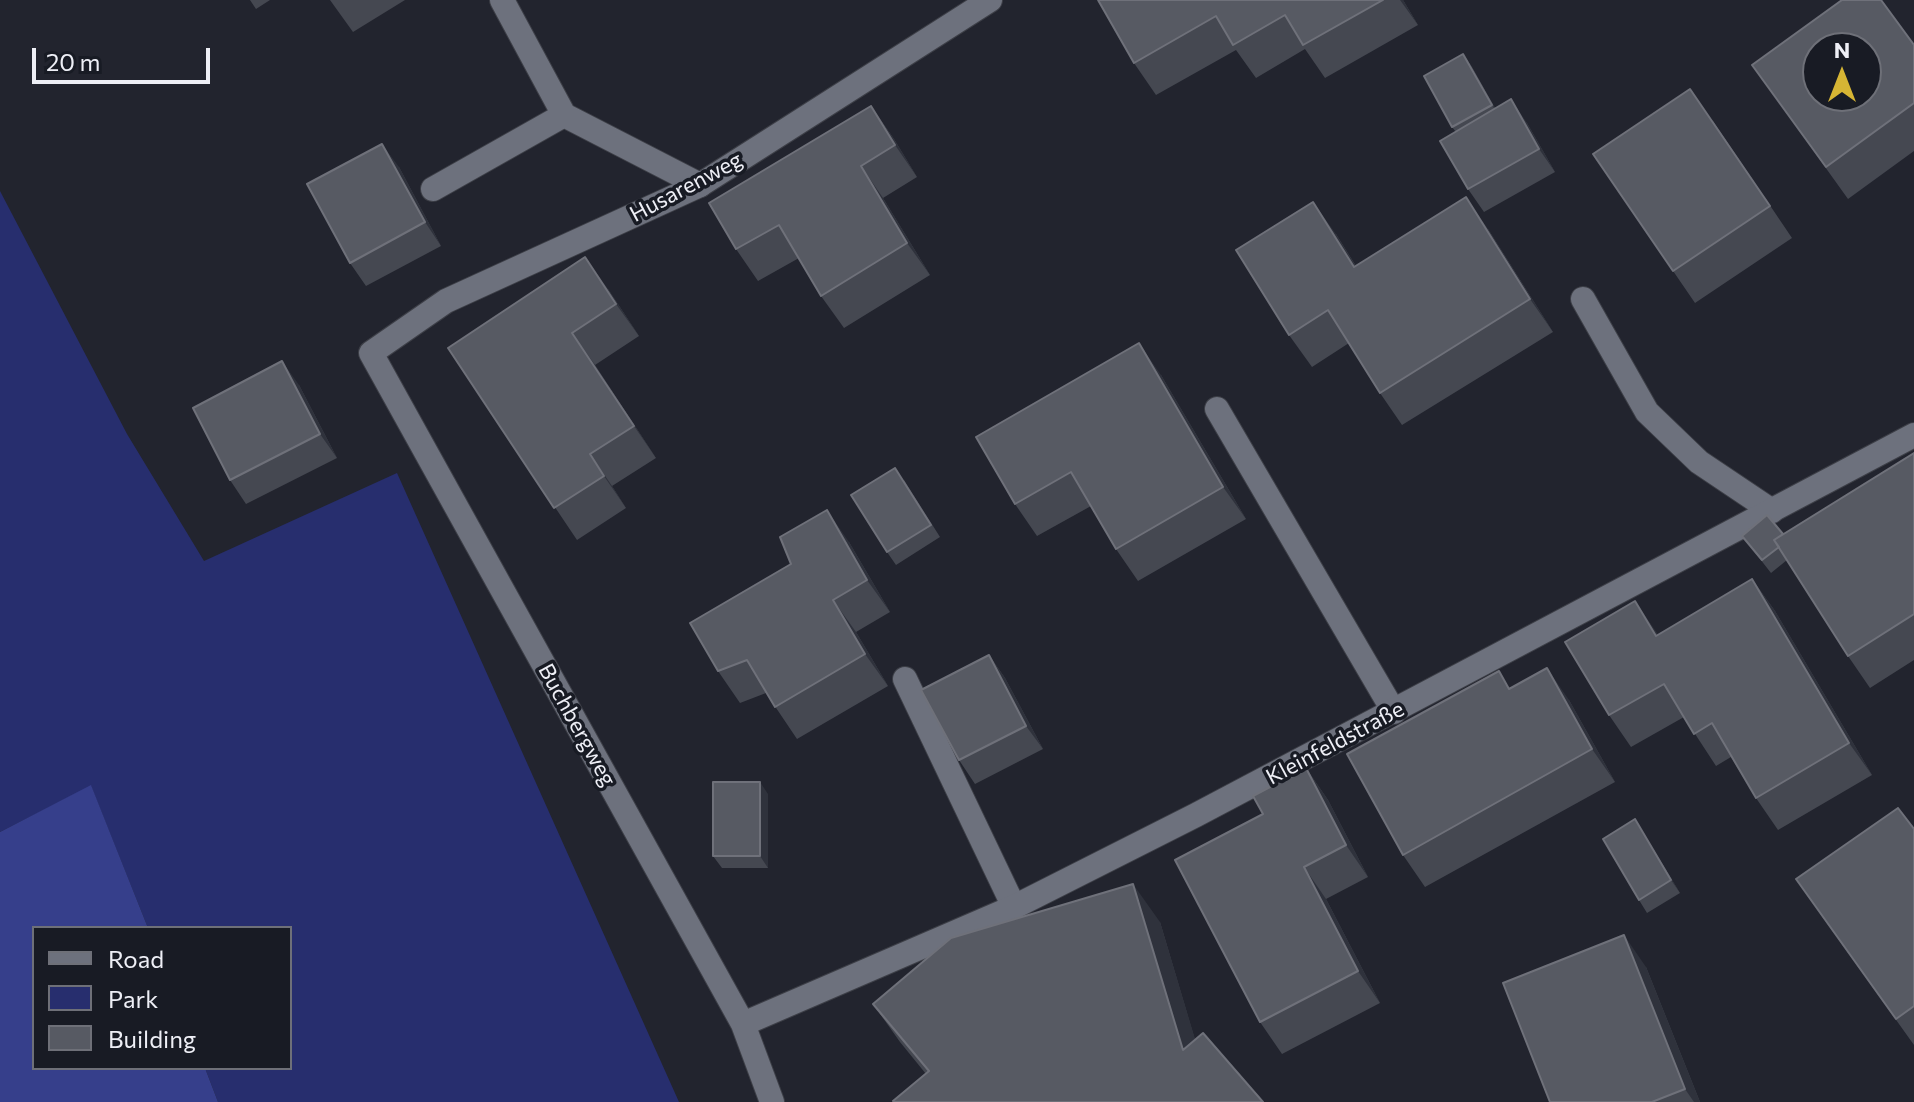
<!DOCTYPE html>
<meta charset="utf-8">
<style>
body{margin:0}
#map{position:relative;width:1914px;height:1102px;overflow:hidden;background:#22242e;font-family:Commissioner,sans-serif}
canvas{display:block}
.legend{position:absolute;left:32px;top:926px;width:260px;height:144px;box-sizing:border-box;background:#181b24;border:2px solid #6e7078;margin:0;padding:10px 14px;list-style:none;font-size:24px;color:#eeeff6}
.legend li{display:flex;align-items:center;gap:16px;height:40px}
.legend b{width:40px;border:2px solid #6e7078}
.north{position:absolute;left:1802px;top:32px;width:80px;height:80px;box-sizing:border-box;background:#181b24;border:2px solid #6e7078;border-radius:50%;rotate:0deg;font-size:22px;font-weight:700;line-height:32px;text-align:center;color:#eeeff6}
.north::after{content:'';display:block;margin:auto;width:28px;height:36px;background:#d6b534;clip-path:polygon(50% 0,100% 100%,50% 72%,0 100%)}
.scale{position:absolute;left:32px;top:48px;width:178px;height:36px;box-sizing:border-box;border:4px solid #eeeff6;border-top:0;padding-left:10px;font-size:24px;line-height:28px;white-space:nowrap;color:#eeeff6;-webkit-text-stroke:6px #181b24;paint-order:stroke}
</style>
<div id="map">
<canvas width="1914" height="1102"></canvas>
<ul class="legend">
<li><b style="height:10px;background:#6d717d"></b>Road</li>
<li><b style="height:22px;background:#272e6e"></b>Park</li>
<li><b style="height:22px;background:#575a63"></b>Building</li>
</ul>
<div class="north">N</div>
<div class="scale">20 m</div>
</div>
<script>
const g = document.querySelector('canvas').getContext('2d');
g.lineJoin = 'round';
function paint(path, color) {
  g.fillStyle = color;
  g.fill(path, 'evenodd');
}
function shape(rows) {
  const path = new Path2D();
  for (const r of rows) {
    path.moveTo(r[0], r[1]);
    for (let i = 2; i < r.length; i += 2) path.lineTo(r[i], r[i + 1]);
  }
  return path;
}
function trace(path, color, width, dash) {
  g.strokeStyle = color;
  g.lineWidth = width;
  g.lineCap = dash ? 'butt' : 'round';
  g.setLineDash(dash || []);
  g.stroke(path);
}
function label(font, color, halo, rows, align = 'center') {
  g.font = font + ' Commissioner,sans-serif';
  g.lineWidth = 7;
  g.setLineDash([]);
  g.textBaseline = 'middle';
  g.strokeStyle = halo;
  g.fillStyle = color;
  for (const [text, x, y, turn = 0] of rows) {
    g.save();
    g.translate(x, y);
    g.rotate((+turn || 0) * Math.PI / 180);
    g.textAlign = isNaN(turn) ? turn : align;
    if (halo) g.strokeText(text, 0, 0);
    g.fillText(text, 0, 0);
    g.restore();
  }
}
paint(shape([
 [0,191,127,434,204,561,397,473,679,1102,218,1102,205,1068,290,1068,290,928,148,928,91,786,0,832]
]), '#272e6e');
paint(shape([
 [91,785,148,928,34,928,34,1068,205,1068,218,1102,0,1102,0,832]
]), '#363f8b');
const service = shape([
 [502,0,564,115,700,185],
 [433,189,564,115],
 [1583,299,1647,412,1699,462,1772,511],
 [1217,409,1394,712],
 [905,679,1014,907]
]);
const minor = shape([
 [743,1024,1014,907,1196,815,1914,435],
 [772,1102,743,1024,371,353,446,301,700,185,990,0]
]);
trace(service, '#3d3f47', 26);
trace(minor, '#3d3f47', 26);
trace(service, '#6d717d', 24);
trace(minor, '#6d717d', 24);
paint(shape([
 [250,0,270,0,256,9],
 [330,0,405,0,353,32],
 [1098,0,1403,0,1418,25,1325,78,1305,49,1256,78,1236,50,1156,95,1134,63],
 [1914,45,1914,151,1848,199,1752,65],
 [1463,54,1472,67,1495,108,1527,123,1555,172,1484,212,1468,189,1456,132,1452,127],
 [871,106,894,139,917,177,883,198,930,275,844,328,821,296,799,258,758,281,736,249],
 [1713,121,1792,238,1695,303,1593,154],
 [399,167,441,246,366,286,350,263],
 [1488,229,1553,332,1402,425,1380,393,1349,343,1312,367,1289,335,1336,234,1356,266],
 [608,289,639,336,595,365,656,458,612,486,626,508,577,540,448,348],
 [1161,375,1246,519,1138,581,1116,549,1091,506,1037,536,1015,504],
 [299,385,337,458,246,504,230,480],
 [1914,453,1914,660,1870,688,1848,656,1787,560,1771,573,1742,536,1783,534],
 [904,480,940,537,896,565,887,552],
 [849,542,890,612,856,632,888,686,797,739,766,693,740,703,718,671],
 [1752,579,1775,611,1872,775,1778,830,1756,798,1731,757,1716,766,1684,717,1631,747,1609,715,1658,635],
 [989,655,1005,678,1043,749,975,784,959,760],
 [1511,688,1569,700,1615,782,1425,887,1403,855],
 [1306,768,1328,800,1368,877,1326,899,1380,1003,1282,1054,1260,1022,1263,814],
 [768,794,768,868,722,868,713,856],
 [1635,819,1680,893,1647,913,1639,900],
 [1914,829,1914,1045,1819,912],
 [1160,922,1195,1040,926,1074,900,1042,873,1004],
 [1646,967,1700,1102,1550,1102]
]), '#454851');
paint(shape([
 [1400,0,1403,0,1418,25],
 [1463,54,1472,67,1500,118,1492,105],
 [1511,99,1527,123,1555,172,1539,149],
 [871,106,894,139,917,177,895,145],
 [382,144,399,167,441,246,425,222],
 [861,166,883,198,930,275,907,243],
 [1466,197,1488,229,1553,332,1530,299],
 [1313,202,1336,234,1376,299,1354,267],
 [585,257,608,289,639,336,616,304],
 [572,333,595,365,656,458,634,426],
 [1139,343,1161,375,1246,519,1223,487],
 [282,361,299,385,337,458,320,434],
 [590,454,612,486,626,508,604,476],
 [827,510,849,542,890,612,867,580],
 [1752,579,1775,611,1872,775,1849,743],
 [833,600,856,632,888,686,865,654],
 [1635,601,1657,633,1678,668,1656,636],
 [989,655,1005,678,1043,749,1026,726],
 [1547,668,1569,700,1615,782,1592,749],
 [1306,768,1328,800,1368,877,1346,845],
 [760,782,768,794,768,868,760,856],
 [1635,819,1643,832,1680,893,1671,880],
 [1304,867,1326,899,1380,1003,1358,971],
 [1133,884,1160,922,1210,1089,1183,1050],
 [1624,935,1646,967,1700,1102,1694,1102,1685,1089]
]), '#2f323c');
const building = shape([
 [1098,0,1383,0,1303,45,1285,15,1233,45,1216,16,1134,63,1098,0],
 [1842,0,1881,0,1914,45,1914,103,1826,167,1752,65,1842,0],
 [1818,48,1866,48,1866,96,1818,96,1818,48],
 [1463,54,1492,105,1452,127,1424,76,1463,54],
 [1690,89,1770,206,1673,271,1593,154,1690,89],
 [1511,99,1539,149,1468,189,1440,141,1511,99],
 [871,106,895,145,861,166,907,243,821,296,779,225,736,249,709,203,871,106],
 [382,144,425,222,350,263,307,184,382,144],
 [1466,197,1530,299,1380,393,1328,310,1289,335,1236,250,1313,202,1354,267,1466,197],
 [585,257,616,304,572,333,634,426,590,454,604,476,554,508,448,348,585,257],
 [1139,343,1223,487,1116,549,1071,472,1015,504,976,437,1139,343],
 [282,361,320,434,230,480,193,408,282,361],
 [1914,453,1914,614,1848,656,1774,540,1914,453],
 [895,468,931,525,887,552,851,495,895,468],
 [827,510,867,580,833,600,865,654,775,707,747,660,718,671,690,623,791,564,780,537,827,510],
 [1767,515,1783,534,1774,540,1779,547,1762,560,1742,536,1767,515],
 [1752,579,1849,743,1756,798,1712,723,1694,734,1664,684,1609,715,1565,642,1635,601,1656,636,1752,579],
 [989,655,1026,726,959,760,921,690,989,655],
 [1547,668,1592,749,1403,855,1347,754,1499,671,1509,689,1547,668],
 [1306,768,1346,845,1304,867,1358,971,1260,1022,1175,860,1263,814,1253,796,1306,768],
 [713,782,760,782,760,856,713,856,713,782],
 [1898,808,1914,829,1914,1006,1896,1019,1796,879,1898,808],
 [1635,819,1671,880,1639,900,1603,839,1635,819],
 [1133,884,1183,1050,1203,1033,1263,1102,894,1102,893,1101,929,1071,873,1004,951,938,1133,884],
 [1624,935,1685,1089,1652,1102,1550,1102,1503,983,1624,935]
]);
paint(building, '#575a63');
trace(building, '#6f717a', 2);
label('22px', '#eeeff6', '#181b24', [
 ["Husarenweg",686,187,-28],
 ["Buchbergweg",577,725,61],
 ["Kleinfeldstraße",1335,743,-28]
]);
</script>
